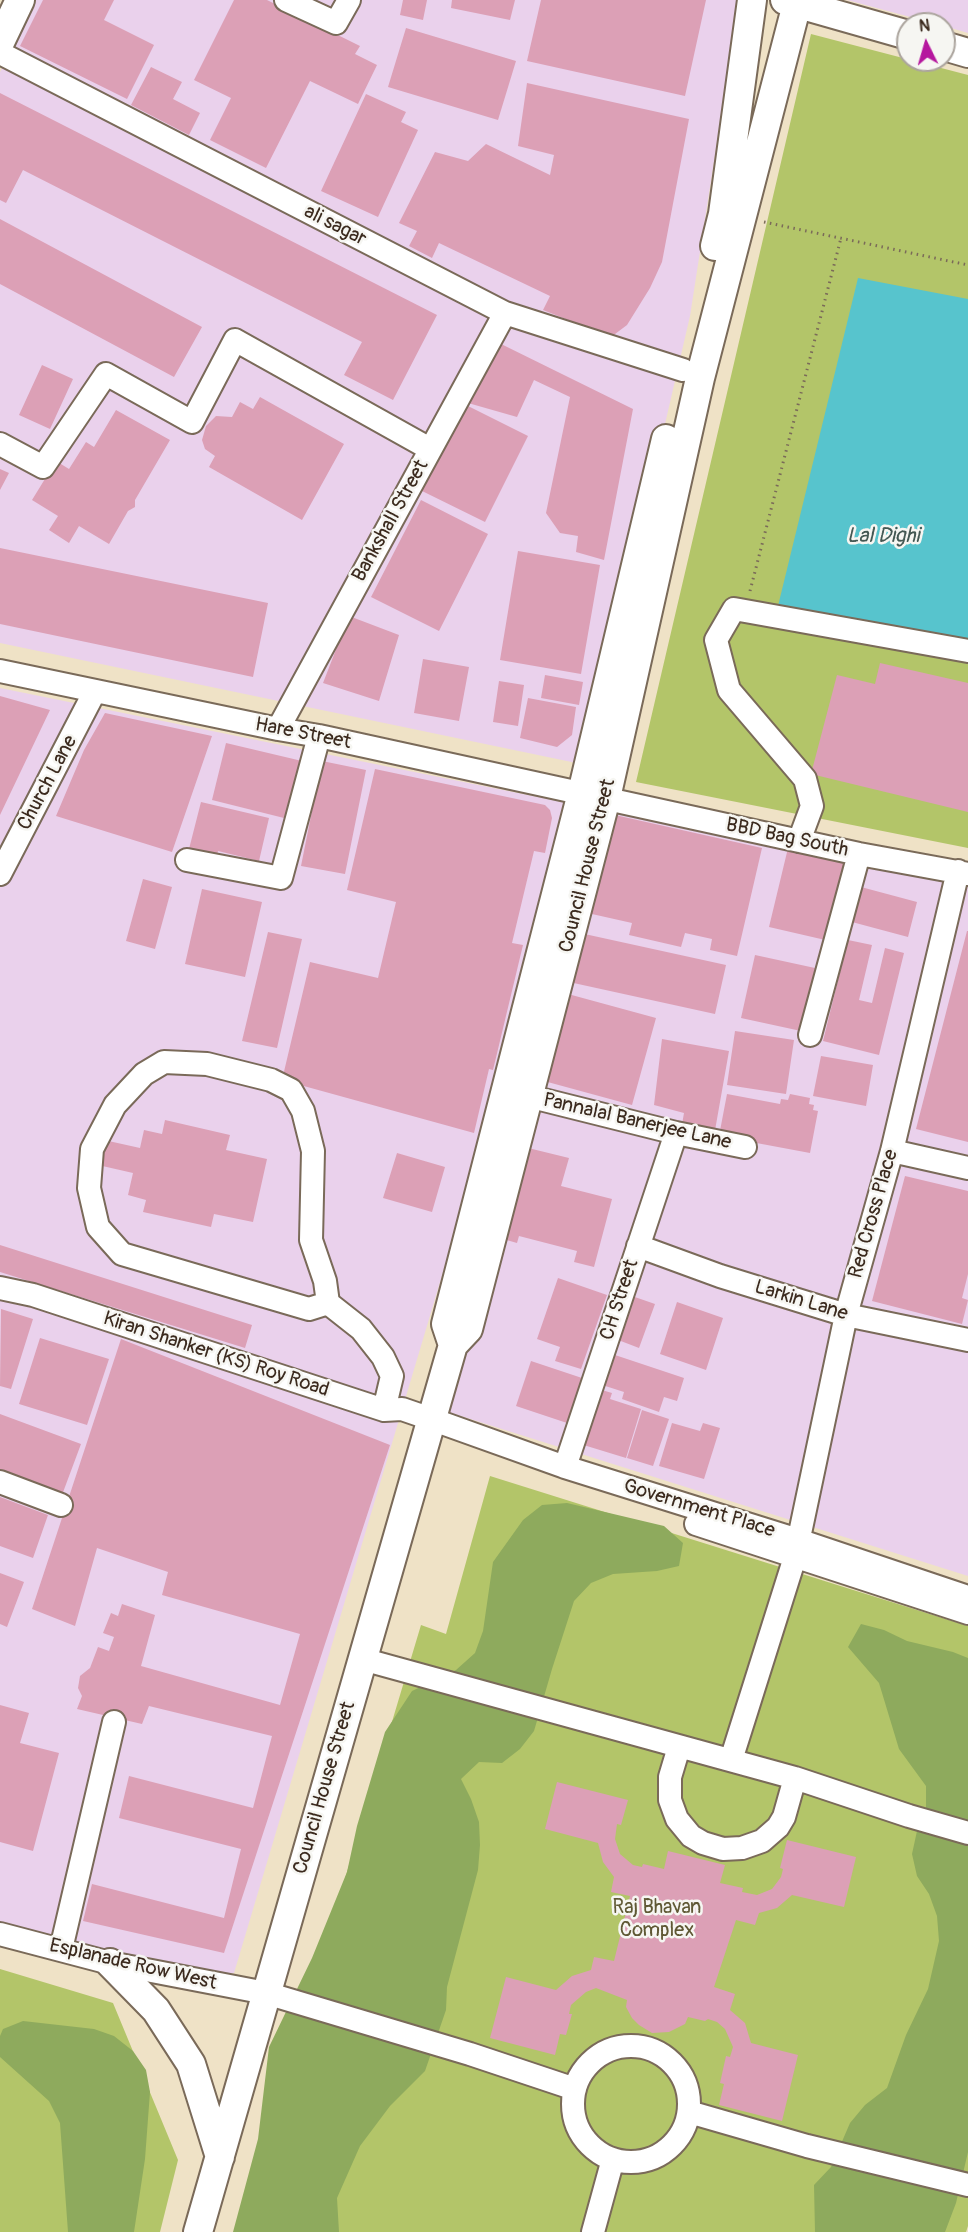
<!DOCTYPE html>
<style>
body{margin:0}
#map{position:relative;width:968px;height:2232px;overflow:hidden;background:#efe2c6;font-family:Pangolin,sans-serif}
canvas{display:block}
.north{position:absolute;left:896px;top:12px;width:60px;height:60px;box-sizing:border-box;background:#f6f6f2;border:2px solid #aba49d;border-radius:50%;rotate:355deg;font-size:16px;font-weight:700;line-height:24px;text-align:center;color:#3b2a1e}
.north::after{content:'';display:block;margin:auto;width:21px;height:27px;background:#b5179e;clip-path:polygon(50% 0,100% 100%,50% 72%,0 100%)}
</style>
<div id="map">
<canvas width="968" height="2232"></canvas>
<div class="north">N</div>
</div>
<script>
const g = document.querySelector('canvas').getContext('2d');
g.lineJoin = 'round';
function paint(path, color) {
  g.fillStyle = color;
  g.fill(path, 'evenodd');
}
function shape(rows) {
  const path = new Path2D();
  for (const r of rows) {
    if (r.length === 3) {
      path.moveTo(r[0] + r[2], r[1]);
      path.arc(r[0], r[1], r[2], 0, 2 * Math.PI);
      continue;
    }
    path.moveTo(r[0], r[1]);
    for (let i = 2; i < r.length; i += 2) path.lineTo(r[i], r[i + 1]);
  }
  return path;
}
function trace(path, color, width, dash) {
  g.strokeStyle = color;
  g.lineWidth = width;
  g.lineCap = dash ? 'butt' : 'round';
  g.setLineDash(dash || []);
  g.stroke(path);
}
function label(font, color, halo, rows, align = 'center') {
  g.font = font + ' Pangolin,sans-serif';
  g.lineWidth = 5;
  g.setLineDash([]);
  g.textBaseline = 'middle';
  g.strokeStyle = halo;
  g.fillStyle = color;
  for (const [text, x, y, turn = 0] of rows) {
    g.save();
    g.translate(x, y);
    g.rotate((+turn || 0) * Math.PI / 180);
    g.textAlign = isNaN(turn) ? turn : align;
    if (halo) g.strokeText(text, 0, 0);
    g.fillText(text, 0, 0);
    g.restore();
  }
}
paint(shape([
 [36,0,739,0,690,316,586,765,0,643,0,72],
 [847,0,968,0,968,33,944,26,944,24,936,24],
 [0,688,582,806,234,1973,141,1973,0,1930],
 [592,806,968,879,968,1576,429,1406]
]), '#ead1ec');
paint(shape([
 [811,34,968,75,968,848,636,782],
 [490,1476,968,1626,968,2226,966,2232,239,2232,421,1625,446,1634],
 [0,1969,113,2003,178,2160,160,2232,0,2232]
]), '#b3c569');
paint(shape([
 [567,1503,664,1526,683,1543,679,1566,657,1571,613,1574,591,1583,574,1601,552,1669,534,1731,520,1749,502,1763,479,1762,461,1779,471,1799,479,1822,480,1845,478,1870,447,1987,446,2010,425,2071,390,2106,360,2146,337,2198,339,2232,233,2232,258,2139,269,2047,312,1958,347,1872,357,1826,385,1732,412,1691,456,1670,475,1653,483,1631,493,1562,523,1520,542,1505],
 [861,1624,884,1630,907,1641,953,1652,968,1658,968,2152,956,2203,945,2232,815,2232,814,2185,831,2167,850,2123,865,2105,887,2088,906,2035,928,1989,939,1941,937,1916,929,1894,917,1876,912,1854,917,1831,926,1811,926,1786,899,1749,879,1683,848,1647],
 [23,2021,94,2029,114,2036,133,2051,146,2070,150,2092,145,2159,134,2232,68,2232,60,2123,49,2101,0,2057,0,2036,3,2029]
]), '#8eaa5d');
paint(shape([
 [858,278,968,299,968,640,778,606]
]), '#57c4cd');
paint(shape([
 [43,0,114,0,104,20,154,45,127,99,20,46],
 [234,0,267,0,360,46,355,54,377,65,358,104,310,81,266,168,210,140,231,98,194,80],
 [403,0,427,0,423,20,400,15],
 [452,0,515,0,510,20,451,8],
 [541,0,706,0,685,96,527,61],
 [406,28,516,61,498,120,388,87],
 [151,67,182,82,173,99,200,113,189,135,131,105],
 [527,83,689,119,662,262,650,288,627,325,611,337,543,310,550,296,439,243,432,258,409,246,417,231,399,223,435,152,468,161,486,144,550,175,554,155,518,146],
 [0,93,437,315,393,400,344,375,362,342,23,170,6,203,0,200],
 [366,94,406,112,401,122,418,130,378,217,321,191],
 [0,219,202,327,174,377,0,284],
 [497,342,633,409,604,560,576,552,578,536,560,533,546,513,570,397,534,380,517,417,468,403],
 [42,365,73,379,50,429,19,415],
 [260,397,344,444,302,520,209,467,215,456,205,449,202,440,206,426,216,416,232,417,240,402,253,409],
 [464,404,528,436,485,522,420,490],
 [116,410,170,440,135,500,135,507,128,511,109,544,79,526,69,543,49,530,58,516,32,500,56,461,69,469,86,442,94,447],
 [0,469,9,473,0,490],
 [421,500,488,534,439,631,371,597],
 [0,548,268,603,253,677,0,624],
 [518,551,600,565,581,674,500,660],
 [349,616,399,635,379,701,323,683],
 [423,659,469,667,459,721,414,713],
 [880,663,968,683,968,812,811,774,837,675,875,684],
 [545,675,583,682,579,705,541,698],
 [499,681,524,685,518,726,493,722],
 [0,696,50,710,0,815],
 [528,698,576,707,572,735,557,747,520,738],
 [105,713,212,736,172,852,56,816,84,750],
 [226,743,302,761,288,819,212,800],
 [322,761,366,770,345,874,301,866],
 [375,769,545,805,550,810,552,818,545,853,534,851,512,943,523,945,493,1070,489,1069,474,1133,282,1080,310,962,378,978,396,902,347,890],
 [201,802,269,818,259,861,218,851,217,856,189,849],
 [606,813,762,848,737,956,710,950,712,939,685,933,681,947,629,935,632,923,583,912],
 [788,848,853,863,834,942,769,927],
 [143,879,172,887,155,949,126,941],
 [861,887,917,902,908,937,852,922],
 [202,889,262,902,245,977,185,964],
 [967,931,968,931,968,1142,916,1129],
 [268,932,302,939,277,1048,242,1041],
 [580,933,726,965,715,1014,569,982],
 [848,940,872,945,859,1000,872,1003,885,948,904,953,879,1055,823,1041],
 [755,955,815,968,801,1031,741,1018],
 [568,994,656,1018,632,1105,544,1081],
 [735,1031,794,1040,786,1094,727,1085],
 [662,1039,729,1051,714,1136,681,1130,684,1113,654,1105],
 [821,1056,873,1065,866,1106,813,1096],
 [727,1094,780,1104,781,1099,788,1100,790,1094,810,1098,809,1104,814,1105,813,1110,818,1111,810,1153,719,1136],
 [165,1120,230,1135,226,1150,267,1159,253,1222,214,1214,211,1227,143,1212,146,1200,128,1195,133,1173,98,1165,104,1140,140,1148,144,1130,162,1134],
 [520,1146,569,1158,561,1186,612,1199,594,1267,574,1262,577,1251,519,1236,517,1243,496,1237],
 [397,1153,445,1167,432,1212,383,1198],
 [905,1176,968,1191,968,1274,962,1298,968,1300,962,1324,872,1301],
 [0,1245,252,1325,245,1348,0,1272],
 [558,1278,607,1295,581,1369,555,1361,560,1347,537,1339],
 [629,1295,655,1304,639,1348,613,1338],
 [677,1302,723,1318,706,1370,660,1354],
 [1,1309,33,1319,11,1389,0,1386],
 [40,1338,109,1359,87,1425,19,1404],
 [121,1339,390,1445,224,1953,83,1921,92,1884,224,1918,241,1849,119,1818,129,1776,253,1808,272,1736,149,1706,142,1724,77,1709,82,1696,78,1688,80,1676,90,1668,98,1647,109,1651,114,1637,103,1633,111,1613,118,1616,122,1604,155,1615,141,1666,280,1705,300,1634,162,1595,168,1572,97,1548,75,1626,32,1609],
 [606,1352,684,1378,677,1401,664,1397,659,1412,622,1399,624,1392,596,1383],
 [531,1361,582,1378,567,1423,516,1406],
 [595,1388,612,1393,610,1399,641,1409,626,1458,577,1443],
 [642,1410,669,1419,653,1466,627,1458],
 [0,1414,81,1444,62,1495,0,1472],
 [672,1423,700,1431,703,1423,720,1428,704,1479,659,1466],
 [0,1497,48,1515,33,1558,0,1546],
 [0,1573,24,1582,7,1627,0,1624],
 [0,1705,29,1713,20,1743,59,1753,33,1851,0,1842],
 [557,1782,628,1800,621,1825,617,1824,615,1839,620,1854,633,1865,642,1867,643,1864,664,1869,668,1851,725,1865,720,1883,743,1888,742,1892,757,1895,772,1889,781,1877,783,1869,780,1868,787,1840,856,1857,844,1907,792,1895,777,1908,759,1913,755,1925,736,1920,714,1987,735,1994,730,2010,745,2023,751,2043,798,2055,782,2121,719,2105,724,2084,720,2083,726,2056,730,2057,733,2047,725,2029,717,2022,708,2019,705,2021,688,2017,685,2024,669,2032,652,2033,639,2025,632,2018,626,2007,627,2000,596,1988,586,1992,571,2005,569,2014,572,2014,566,2035,560,2034,555,2055,490,2038,506,1977,556,1990,572,1976,591,1970,594,1957,614,1961,630,1896,611,1892,614,1877,603,1862,598,1843,545,1829]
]), '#dca0b6');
const minor = shape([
 [286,0,336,23,349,0],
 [0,53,505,313,683,370],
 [0,444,43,467,106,374,192,422,235,340,430,449],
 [0,671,278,729,319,736,859,854,968,874],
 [278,729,505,313],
 [799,841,812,806,805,779,729,690,716,640,734,609,968,651],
 [187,860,281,878,319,736],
 [0,874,95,691],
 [810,1035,859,854],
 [528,1096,676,1133,745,1147],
 [892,1151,968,1168],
 [638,1246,720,1276,846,1315,968,1340],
 [0,1288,33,1295,384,1410,402,1409,431,1419,565,1467,798,1540,968,1597],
 [328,1303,325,1281,311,1240,313,1151,303,1111,291,1090,271,1080,207,1064,164,1062,144,1074,115,1105,92,1149,89,1188,98,1227,122,1254,309,1309,328,1303,361,1329,383,1357,392,1376,384,1410],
 [565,1467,676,1133],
 [0,1482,61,1505],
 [696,1524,968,1613],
 [362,1659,795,1778,784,1817,778,1827,762,1841,742,1848,723,1849,703,1843,691,1836,677,1819,670,1800,670,1777,679,1747],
 [731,1760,795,1557,846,1315,892,1151,958,871],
 [795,1778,909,1816,968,1833],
 [0,1934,110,1963,266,1993,470,2054,575,2089],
 [61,1949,114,1722],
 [631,2104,58],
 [689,2112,807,2146,968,2185],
 [593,2232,613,2159]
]);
const major = shape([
 [785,0,908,35],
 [0,42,20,0],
 [944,46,968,53],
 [715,246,723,214,752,0],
 [453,1345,446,1324,582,793,666,439],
 [110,1963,156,2010,191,2064,220,2157],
 [198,2232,453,1345,468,1329,606,798,700,378,798,0]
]);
trace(minor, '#7a6a59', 26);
trace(major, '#7a6a59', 32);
trace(shape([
 [764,222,968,265],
 [750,591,841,238]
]), '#7a6a59', 3, [1.5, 4.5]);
trace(minor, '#fff', 22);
trace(major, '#fff', 28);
label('20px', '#3b2a1e', '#f6f6f2', [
 ["ali sagar",335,226,27],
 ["Bankshall Street",391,521,-61],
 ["Hare Street",303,734,11],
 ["Church Lane",48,783,-62],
 ["BBD Bag South",787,838,12],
 ["Council House Street",588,866,-76],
 ["Pannalal Banerjee Lane",637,1122,13],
 ["Red Cross Place",874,1214,-74],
 ["CH Street",620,1300,-72],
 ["Larkin Lane",801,1301,17],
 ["Kiran Shanker (KS) Roy Road",216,1355,18],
 ["Government Place",699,1509,17],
 ["Council House Street",325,1788,-74],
 ["Esplanade Row West",133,1965,13]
]);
label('20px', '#5f5834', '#f6f6f2', [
 ["Raj Bhavan",657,1908],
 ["Complex",657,1931]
]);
label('italic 21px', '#435853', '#f6f6f2', [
 ["Lal Dighi",883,537]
]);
</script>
